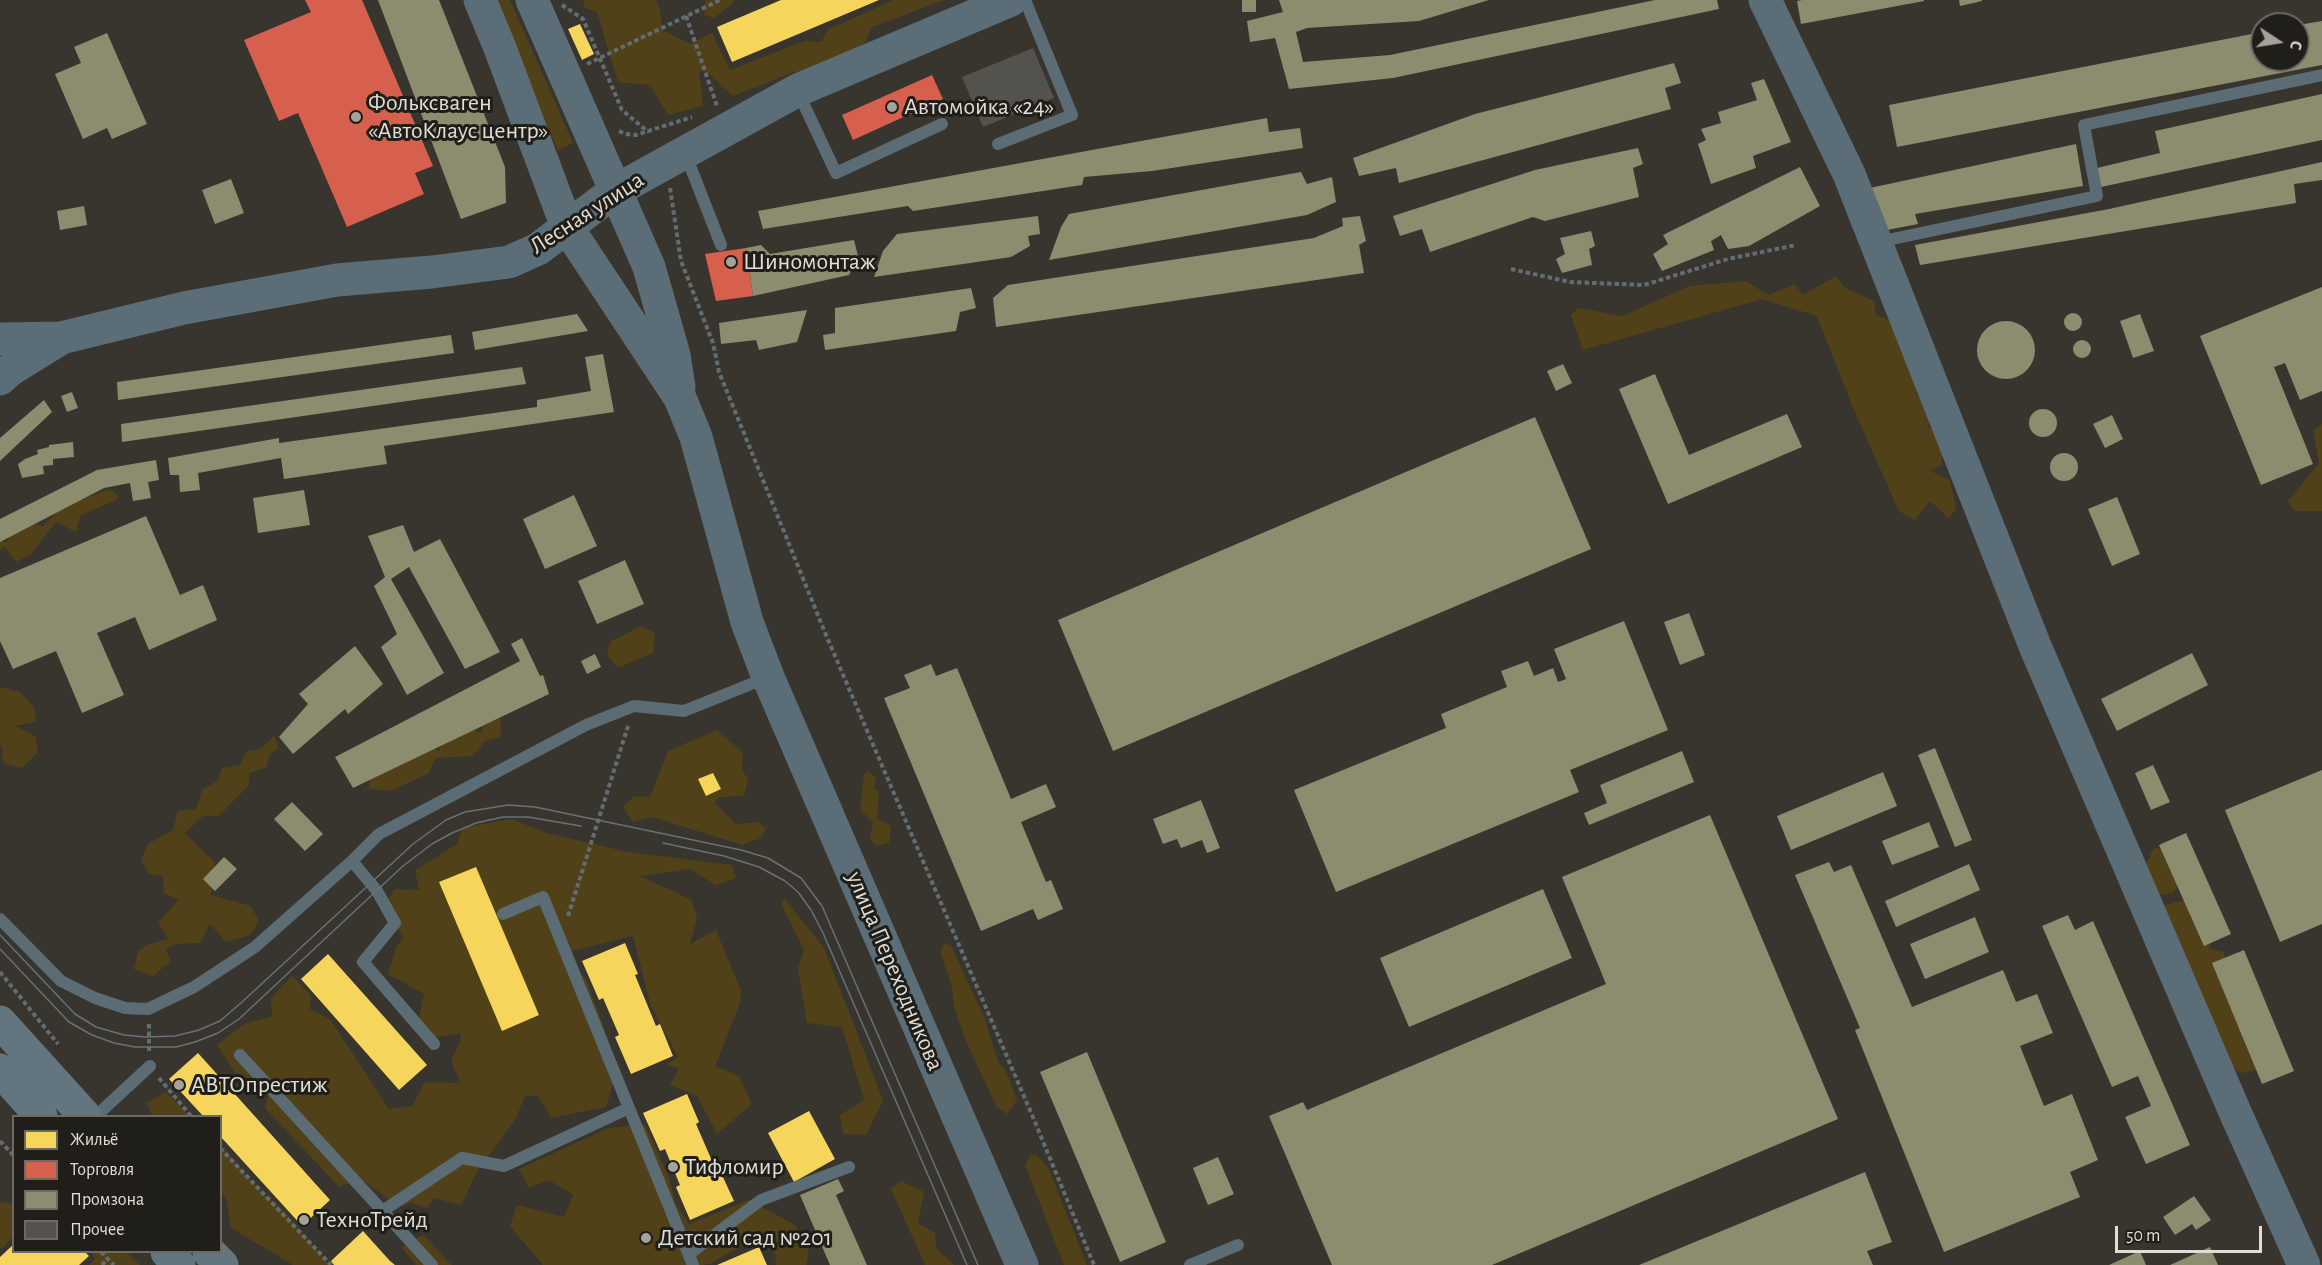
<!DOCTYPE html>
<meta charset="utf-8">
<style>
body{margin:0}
#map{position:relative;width:2322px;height:1265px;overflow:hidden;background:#38352e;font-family:"Alegreya Sans",sans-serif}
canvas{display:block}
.legend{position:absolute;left:12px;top:1115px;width:210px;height:138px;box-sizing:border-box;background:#201e19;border:2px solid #6d6a65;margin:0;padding:8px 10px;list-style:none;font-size:18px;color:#e0ddd6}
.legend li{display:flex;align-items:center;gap:12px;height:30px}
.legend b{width:30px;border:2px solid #6d6a65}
.north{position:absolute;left:2250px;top:12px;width:60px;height:60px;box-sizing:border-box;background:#201e19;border:2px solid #6d6a65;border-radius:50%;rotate:102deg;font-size:16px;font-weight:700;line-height:24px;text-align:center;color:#e0ddd6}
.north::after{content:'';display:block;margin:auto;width:21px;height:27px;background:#a5a29b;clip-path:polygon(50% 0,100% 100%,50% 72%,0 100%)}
.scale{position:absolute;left:2115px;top:1226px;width:147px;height:27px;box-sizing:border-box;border:3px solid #e0ddd6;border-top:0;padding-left:8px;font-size:18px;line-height:21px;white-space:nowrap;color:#e0ddd6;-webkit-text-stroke:4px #201e19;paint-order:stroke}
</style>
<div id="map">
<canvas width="2322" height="1265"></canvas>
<ul class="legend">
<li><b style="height:16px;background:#f6d55c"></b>Жильё</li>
<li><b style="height:16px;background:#d6604d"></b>Торговля</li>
<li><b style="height:16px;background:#8c8c6e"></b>Промзона</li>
<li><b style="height:16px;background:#54524c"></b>Прочее</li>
</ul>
<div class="north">С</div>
<div class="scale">50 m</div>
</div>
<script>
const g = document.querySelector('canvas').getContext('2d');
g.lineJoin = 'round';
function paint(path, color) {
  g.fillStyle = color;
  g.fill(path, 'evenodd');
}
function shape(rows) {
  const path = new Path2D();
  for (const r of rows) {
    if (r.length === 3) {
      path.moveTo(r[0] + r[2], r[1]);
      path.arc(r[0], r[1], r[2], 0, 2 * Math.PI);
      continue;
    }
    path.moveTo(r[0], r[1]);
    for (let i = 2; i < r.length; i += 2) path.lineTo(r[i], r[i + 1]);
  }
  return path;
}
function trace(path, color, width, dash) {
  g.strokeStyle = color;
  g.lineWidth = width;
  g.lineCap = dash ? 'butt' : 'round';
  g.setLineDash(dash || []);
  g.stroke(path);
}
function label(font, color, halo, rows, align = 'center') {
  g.font = font + ' "Alegreya Sans",sans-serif';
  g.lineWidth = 6;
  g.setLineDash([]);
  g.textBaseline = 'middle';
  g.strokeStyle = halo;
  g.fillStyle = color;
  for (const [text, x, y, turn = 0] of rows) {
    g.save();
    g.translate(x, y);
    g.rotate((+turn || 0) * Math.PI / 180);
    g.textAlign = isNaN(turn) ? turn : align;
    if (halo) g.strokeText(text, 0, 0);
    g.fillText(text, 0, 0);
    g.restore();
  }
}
paint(shape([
 [491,0,510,0,573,143,558,150],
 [583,0,656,0,660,9,662,30,690,44,712,33,730,70,805,41,821,42,829,29,894,0,944,0,872,27,866,41,837,71,811,80,794,72,733,96,708,73,699,71,703,106,668,115,650,85,618,82,597,12,585,8],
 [705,0,734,0,734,2,714,18,704,15],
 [1836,276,1845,288,1874,301,1876,315,1895,322,1919,384,1916,394,1927,399,1931,413,1928,427,1943,434,1942,464,1931,471,1950,480,1956,509,1949,518,1930,501,1915,520,1899,511,1853,408,1817,316,1762,299,1583,350,1571,315,1578,308,1622,316,1690,286,1746,281,1768,295,1795,284,1803,295],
 [2322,424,2322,511,2295,511,2288,501,2319,463,2313,431],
 [110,489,119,496,116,500,80,516,76,532,56,522,30,555,16,562,5,547,0,550,0,541,7,542,10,530,23,522,43,526,64,506],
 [641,626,655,633,653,653,618,668,607,655,610,642],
 [0,687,20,692,34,707,36,722,15,726,35,736,38,752,22,768,3,763,2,747,0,746],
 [500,713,501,737,485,741,473,756,436,758,429,773,391,791,369,789,371,765,417,743,440,751,438,737,466,727,481,733,484,716],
 [717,730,743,753,742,770,748,779,744,796,721,797,714,802,736,824,757,822,766,828,761,838,742,845,652,817,632,822,623,806,635,796,650,797,668,751],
 [274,736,279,748,269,755,267,767,249,773,249,785,219,816,203,816,185,833,215,863,211,895,251,906,259,921,250,935,226,942,210,924,200,943,175,944,166,950,171,961,153,976,134,969,138,952,148,944,168,939,158,922,179,900,164,893,163,876,149,874,141,860,148,844,173,830,178,811,196,809,202,790,217,781,222,768,240,765,247,751,260,749],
 [868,771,876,778,874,788,879,793,877,819,891,826,889,843,877,846,870,839,873,822,860,809,864,775],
 [511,819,547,833,628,852,732,865,736,878,716,885,690,869,640,876,692,900,697,918,690,944,716,930,741,991,740,1003,715,1066,739,1076,752,1104,717,1134,697,1096,670,1085,679,1069,667,1064,678,1057,651,1006,633,936,571,951,567,964,586,978,618,1068,606,1107,551,1118,538,1096,525,1096,516,1118,477,1172,461,1205,434,1198,428,1208,411,1203,399,1206,361,1179,339,1187,265,1108,272,1079,241,1082,217,1045,244,1024,272,1016,271,998,292,976,311,995,310,1009,330,1019,389,1109,412,1106,425,1082,460,1083,451,1060,461,1040,460,1033,436,1037,419,1018,424,994,388,974,396,948,404,936,381,911,395,889,419,890,415,870,457,844,462,828],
 [2154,848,2164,849,2179,884,2173,893,2157,895,2145,866],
 [784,898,824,948,883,1100,866,1135,843,1134,840,1115,864,1100,842,1027,807,1023,798,969,804,950,781,904],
 [2188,899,2209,929,2210,949,2224,952,2228,988,2261,1069,2242,1073,2227,1066,2162,906],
 [944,943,951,946,985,1019,998,1062,1006,1071,1017,1100,1007,1114,996,1106,966,1041,954,1007,952,987,940,952],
 [166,1092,189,1116,152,1116,147,1103],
 [645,1125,669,1178,675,1203,689,1224,749,1200,795,1225,809,1251,806,1265,776,1265,775,1253,754,1238,712,1263,703,1265,543,1265,510,1226,517,1205,564,1217,573,1195,549,1180,529,1188,519,1169,608,1128],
 [221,1145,257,1188,285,1212,329,1265,293,1265,231,1228,226,1197,221,1192],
 [1035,1154,1048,1167,1087,1265,1064,1265,1025,1165,1031,1155],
 [901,1181,924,1192,918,1223,935,1233,936,1248,954,1265,925,1265,891,1189],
 [0,1202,13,1204,13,1236,3,1248,0,1248],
 [423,1235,452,1265,416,1265,401,1247],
 [91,1252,127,1252,140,1265,89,1265,95,1259]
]), '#514118');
paint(shape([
 [781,0,879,0,732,62,717,27],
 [580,24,594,54,582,60,568,29],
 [713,773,721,789,706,796,698,779],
 [476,867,539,1015,502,1031,439,882],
 [625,943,638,974,635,975,656,1026,660,1024,673,1056,631,1074,615,1037,619,1035,603,998,599,1000,582,961],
 [328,954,427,1065,399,1090,301,979],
 [198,1053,330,1200,302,1226,220,1136,220,1116,203,1116,169,1079],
 [687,1094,699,1122,696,1124,719,1177,722,1175,734,1201,690,1220,676,1187,680,1185,665,1149,660,1151,643,1113],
 [809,1111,835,1159,794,1182,768,1133],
 [363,1231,390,1261,395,1265,334,1265,331,1261],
 [14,1244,14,1252,85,1252,89,1256,79,1265,0,1265,0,1257],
 [759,1247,767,1265,717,1265]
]), '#f6d55c');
paint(shape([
 [305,0,362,0,433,166,415,173,424,194,347,227,298,113,279,121,244,40,311,12],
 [932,75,943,99,853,140,842,115],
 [746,248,753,296,716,301,705,254]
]), '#d6604d');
paint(shape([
 [378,0,439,0,505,167,506,203,461,219],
 [1242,0,1256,0,1256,12,1242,12],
 [1279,0,1489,0,1419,21,1307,28,1296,32,1303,62,1390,55,1655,0,1717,0,1719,9,1393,78,1289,89,1275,38,1250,42,1247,21,1283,12],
 [1802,0,1924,0,1924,1,1801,24,1797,1],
 [1959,0,1982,0,1982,1,1960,6],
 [2322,21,2322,65,1897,147,1889,105,2262,32,2262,60,2298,60,2298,25],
 [107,33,147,124,112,139,107,128,83,139,55,74,81,63,74,47],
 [1674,63,1681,83,1665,88,1671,109,1399,183,1396,168,1359,176,1353,158,1475,114],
 [1764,79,1791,142,1753,156,1756,168,1711,184,1698,144,1706,140,1701,129,1721,123,1718,112,1757,100,1751,83],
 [2322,94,2322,140,2101,187,2097,168,2160,153,2155,131],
 [1267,118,1269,132,1300,128,1303,148,1152,171,1084,177,1082,185,913,211,908,206,763,229,758,211],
 [2076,144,2083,186,1915,214,1918,224,1882,231,1865,189],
 [1638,148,1643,164,1633,168,1639,197,1545,221,1533,217,1430,252,1422,229,1400,236,1393,216,1535,170],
 [2322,162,2322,180,2294,184,2296,203,1920,265,1915,245,2109,209],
 [1800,167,1820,206,1749,246,1728,249,1721,235,1711,241,1714,250,1662,271,1653,254,1668,244,1663,235],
 [1301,172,1307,184,1332,177,1336,202,1307,215,1049,260,1061,227,1069,214],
 [231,179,244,213,215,224,202,190],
 [84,206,87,225,60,230,57,211],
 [1038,216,1040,234,1028,236,1030,246,1011,257,874,277,883,251,897,234],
 [1360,216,1366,241,1359,245,1364,273,996,327,993,298,1008,285,1314,238,1343,226,1342,218],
 [1591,231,1595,246,1589,249,1592,265,1562,273,1556,259,1565,254,1560,238],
 [854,240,858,256,849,275,753,296,746,248,761,245,770,254],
 [2322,287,2322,391,2300,400,2285,363,2274,367,2313,464,2261,485,2200,336],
 [971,288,976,308,960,312,956,331,825,350,823,335,835,333,835,308],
 [807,310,797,342,759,350,756,340,721,344,719,323],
 [2073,322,9],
 [577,314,588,331,475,350,472,332],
 [2140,314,2154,351,2133,358,2120,321],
 [2006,350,29],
 [451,335,454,353,118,400,117,382],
 [2082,349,9],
 [603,354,614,412,384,446,387,464,284,479,281,458,198,473,200,490,180,492,179,475,170,475,168,458,279,438,279,443,537,407,537,400,591,391,585,357],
 [1563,364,1572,383,1556,391,1547,371],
 [522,367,526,384,122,442,121,424],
 [1655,374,1689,455,1787,414,1802,447,1668,504,1619,389],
 [72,392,78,408,67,412,61,396],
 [44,400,52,412,0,461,0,438],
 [2043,423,14],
 [2112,415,2123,439,2105,448,2093,424],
 [1535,417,1591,549,1113,751,1058,620],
 [73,442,74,457,53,459,53,465,43,466,44,474,22,478,18,464,25,459,38,454,37,450,49,447,49,445],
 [2064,467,14],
 [156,460,159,480,148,482,151,498,133,501,130,483,104,488,0,542,0,519,97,470],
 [304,490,310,525,258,533,253,498],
 [574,495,597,546,545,569,523,519],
 [2117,497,2140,554,2112,566,2088,509],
 [146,516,180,595,203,585,217,620,149,650,135,617,97,633,124,695,82,713,56,651,13,669,0,641,0,578],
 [403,525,414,552,440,539,500,652,465,669,409,567,391,579,444,673,407,695,381,647,397,634,374,586,385,577,368,536],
 [625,560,644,604,597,624,578,581],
 [1689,613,1705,655,1680,665,1664,622],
 [1624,621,1668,730,1570,770,1579,792,1336,892,1294,790,1446,728,1441,714,1507,687,1501,671,1528,661,1534,676,1553,668,1558,682,1566,679,1554,649],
 [522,638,540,676,543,675,549,694,353,788,335,757,520,661,511,644],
 [355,646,383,684,348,714,345,709,293,754,279,737,308,704,299,694],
 [2192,653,2208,685,2117,731,2101,699],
 [595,654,601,667,587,674,581,661],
 [931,664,936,676,957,668,1011,799,1046,784,1056,807,1021,822,1046,882,1051,880,1063,909,1038,920,1033,909,981,931,884,698,910,688,904,675],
 [1935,748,1972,840,1955,847,1918,755],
 [1682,751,1694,782,1589,825,1584,813,1607,803,1600,785],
 [2153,765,2170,802,2151,810,2135,773],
 [2322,770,2322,924,2280,942,2225,810],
 [1883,772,1897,806,1791,850,1777,816],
 [1201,800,1220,848,1207,853,1202,840,1181,848,1177,839,1163,844,1153,819],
 [292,802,323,834,305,851,274,819],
 [1710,815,1838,1119,1492,1265,1332,1265,1269,1116,1303,1102,1307,1110,1606,984,1562,877],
 [1929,822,1939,847,1892,865,1882,841],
 [2186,833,2231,934,2204,946,2159,845],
 [224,857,237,869,215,891,203,879],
 [1829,862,1834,872,1851,865,1912,1007,2003,970,2016,1002,2037,994,2053,1033,2020,1046,2044,1106,2072,1094,2098,1160,2070,1172,2080,1197,1944,1252,1855,1030,1860,1028,1795,875],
 [1969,864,1980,890,1896,927,1885,901],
 [1543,889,1572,958,1409,1027,1380,958],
 [2068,915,2075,930,2093,921,2190,1145,2146,1164,2125,1117,2151,1106,2138,1076,2112,1087,2042,926],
 [1975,917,1989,952,1925,979,1910,944],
 [2244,950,2294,1071,2262,1084,2212,963],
 [1087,1052,1166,1242,1120,1262,1040,1072],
 [1218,1157,1234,1194,1208,1205,1193,1168],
 [1865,1172,1892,1242,1867,1251,1873,1265,1639,1265],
 [838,1179,844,1191,836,1195,867,1265,830,1265,800,1195],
 [2194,1196,2211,1220,2196,1230,2192,1224,2175,1235,2163,1217],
 [2210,1247,2218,1265,2170,1265],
 [2140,1251,2146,1265,2109,1265]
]), '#8c8c6e');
paint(shape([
 [1033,48,1054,98,983,127,962,77]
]), '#54524c');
trace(shape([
 [562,5,583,19,622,110,648,132],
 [686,16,717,106],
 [587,64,720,0],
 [619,131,625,134,636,135,692,117],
 [670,188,681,261,713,343,719,372,826,635,1035,1122,1094,1265],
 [1511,269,1570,282,1644,285,1728,259,1796,245],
 [568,916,629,723],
 [0,972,58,1044],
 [149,1024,149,1053],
 [159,1078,191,1116],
 [0,1141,14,1156],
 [220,1148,331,1265],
 [101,1252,114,1265],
 [102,1265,108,1258]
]), '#636d71', 4, [4.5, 3]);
trace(shape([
 [798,92,836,173,942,124],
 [998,144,1072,115,1025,0],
 [685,153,721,245],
 [1878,242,2097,196,2084,125,2322,75],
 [352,861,377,891,395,923,363,962,434,1044],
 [503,914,543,897,693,1265],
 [0,919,61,981,95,998,125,1008,148,1009,194,987,255,947,352,861,379,834,586,725,634,706,684,711,766,678],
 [240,1055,432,1265],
 [96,1116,150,1066],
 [381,1212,462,1158,504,1166,629,1108],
 [689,1254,761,1200,849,1167],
 [1190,1265,1238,1245]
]), '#5b6c75', 12);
trace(shape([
 [480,0,500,48,567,227,680,398,696,437,747,622,768,677,1022,1265],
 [532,0,649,267,674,355,679,387],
 [1765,0,1849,174,2035,646,2235,1112,2304,1265],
 [0,339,61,338,184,308,337,280,432,272,509,262,538,249,615,191,798,90,1011,0],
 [0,379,10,370,60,339]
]), '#5b6d76', 33);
trace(shape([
 [0,1022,85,1116],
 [0,1070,41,1116],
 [167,1252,179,1265],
 [209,1252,222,1265]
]), '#63767f', 33);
trace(shape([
 [663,843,724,856,759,867,785,881,798,892,811,910,823,933,967,1265],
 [0,935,75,1014,96,1027,124,1035,146,1037,175,1036,199,1030,220,1021,242,1002,413,844,446,820,465,812,508,805,535,807,741,850,768,858,801,878,822,906,978,1265],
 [0,949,69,1022,92,1035,114,1043,135,1047,176,1047,195,1042,218,1033,239,1019,403,866,432,844,452,833,476,823,503,817,528,817,581,826]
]), '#687175', 1.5);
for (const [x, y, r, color] of [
 [892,107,6,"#a5a29b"],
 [356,117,6,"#a5a29b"],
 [731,262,6,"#a5a29b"],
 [179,1085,6,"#a5a29b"],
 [673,1167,6,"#a5a29b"],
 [304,1220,6,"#a5a29b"],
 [646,1238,6,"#a5a29b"]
]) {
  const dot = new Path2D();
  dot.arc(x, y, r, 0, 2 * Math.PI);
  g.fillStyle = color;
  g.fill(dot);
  trace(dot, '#201e19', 2);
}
label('24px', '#e0ddd6', '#201e19', [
 ["Фольксваген",368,103],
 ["«АвтоКлаус центр»",368,131],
 ["Автомойка «24»",904,107],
 ["Шиномонтаж",743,262],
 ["АВТОпрестиж",191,1085],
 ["Тифломир",685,1167],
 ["ТехноТрейд",316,1220],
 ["Детский сад №201",658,1238]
], 'left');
label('24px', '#e0ddd6', '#201e19', [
 ["Лесная улица",587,213,-33],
 ["улица Переходникова",895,971,67]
]);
</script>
